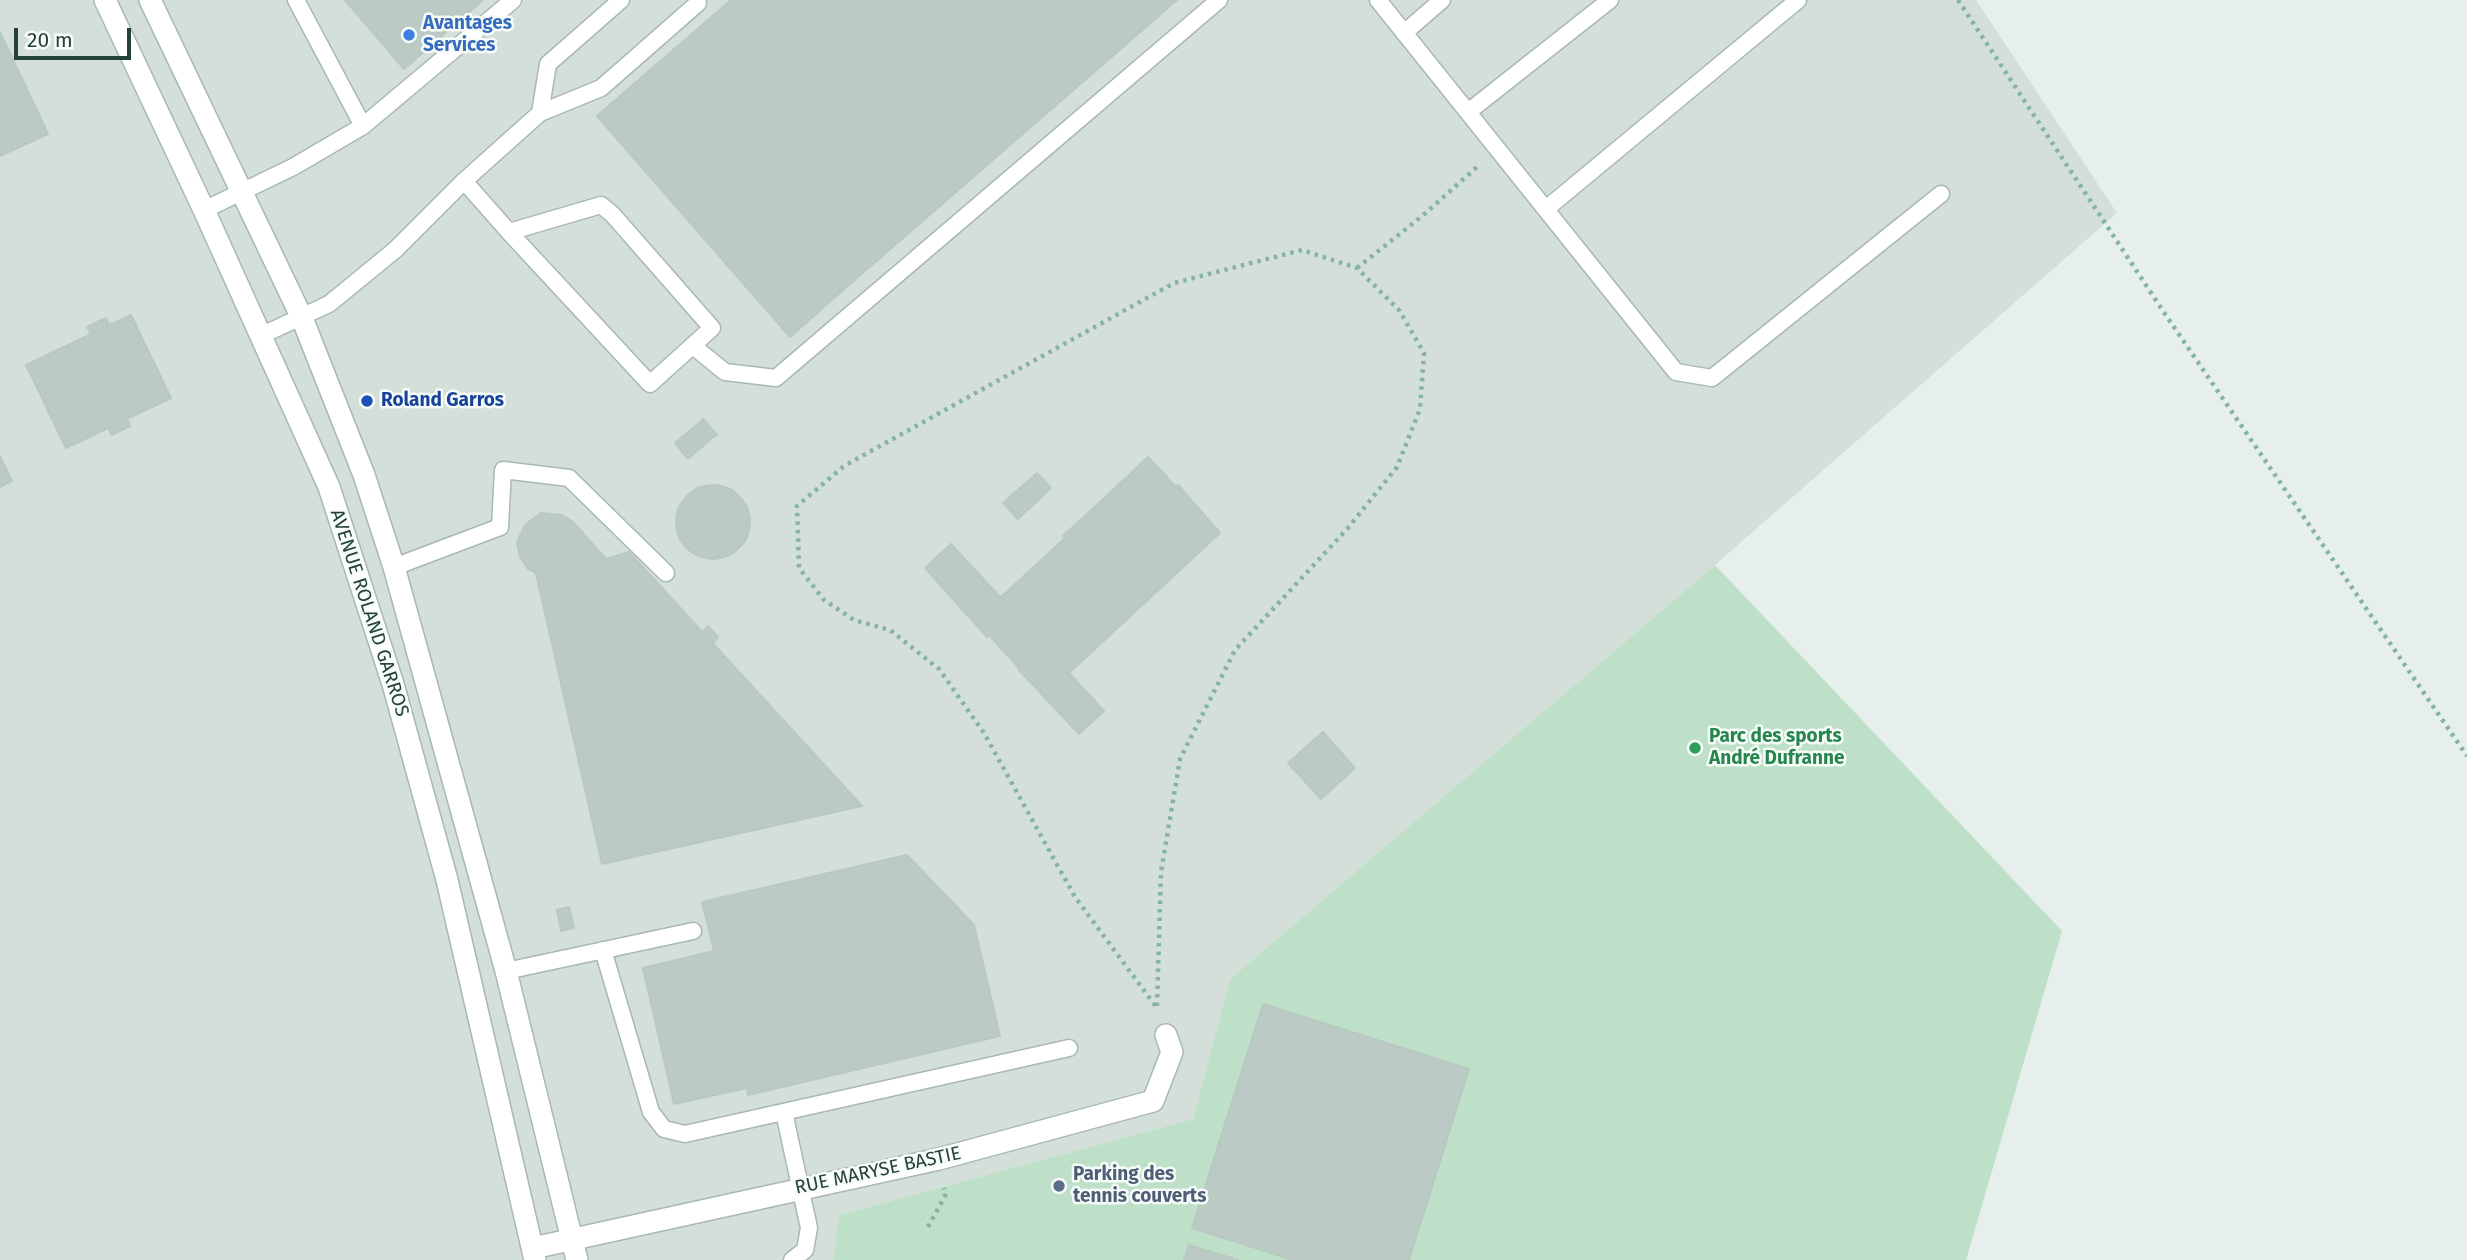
<!DOCTYPE html>
<meta charset="utf-8">
<style>
body{margin:0}
#map{position:relative;width:2467px;height:1260px;overflow:hidden;background:#e6efeb;font-family:"Fira Sans",sans-serif}
canvas{display:block}
.scale{position:absolute;left:14px;top:28px;width:117px;height:32px;box-sizing:border-box;border:4px solid #24423a;border-top:0;padding-left:9px;font-size:21px;line-height:24px;white-space:nowrap;color:#24423a;-webkit-text-stroke:5px #f7fbf9;paint-order:stroke}
</style>
<div id="map">
<canvas width="2467" height="1260"></canvas>
<div class="scale">20 m</div>
</div>
<script>
const g = document.querySelector('canvas').getContext('2d');
g.lineJoin = 'round';
function paint(path, color) {
  g.fillStyle = color;
  g.fill(path, 'evenodd');
}
function shape(rows) {
  const path = new Path2D();
  for (const r of rows) {
    if (r.length === 3) {
      path.moveTo(r[0] + r[2], r[1]);
      path.arc(r[0], r[1], r[2], 0, 2 * Math.PI);
      continue;
    }
    path.moveTo(r[0], r[1]);
    for (let i = 2; i < r.length; i += 2) path.lineTo(r[i], r[i + 1]);
  }
  return path;
}
function trace(path, color, width, dash) {
  g.strokeStyle = color;
  g.lineWidth = width;
  g.lineCap = dash ? 'butt' : 'round';
  g.setLineDash(dash || []);
  g.stroke(path);
}
function label(font, color, halo, rows, align = 'center') {
  g.font = font + ' "Fira Sans",sans-serif';
  g.lineWidth = 5;
  g.setLineDash([]);
  g.textBaseline = 'middle';
  g.strokeStyle = halo;
  g.fillStyle = color;
  for (const [text, x, y, turn = 0] of rows) {
    g.save();
    g.translate(x, y);
    g.rotate((+turn || 0) * Math.PI / 180);
    g.textAlign = isNaN(turn) ? turn : align;
    if (halo) g.strokeText(text, 0, 0);
    g.fillText(text, 0, 0);
    g.restore();
  }
}
paint(shape([
 [0,0,1976,0,2117,213,1715,565,1230,979,1193,1119,839,1215,833,1260,0,1260]
]), '#d4dfda');
paint(shape([
 [1715,565,2062,931,1966,1260,833,1260,839,1215,1193,1119,1230,979]
]), '#bfe0c8');
const building = shape([
 [345,0,483,0,404,69,345,0],
 [731,0,1177,0,842,291,746,181,693,226,597,116,731,0],
 [0,32,48,134,0,156,0,32],
 [746,181,842,291,790,337,693,226,746,181],
 [131,315,171,398,66,448,26,365,131,315],
 [106,318,109,325,91,334,87,327,106,318],
 [127,419,130,426,112,435,108,428,127,419],
 [703,419,717,435,712,438,699,423,703,419],
 [699,423,712,438,688,459,675,443,699,423],
 [0,456,12,481,0,487,0,456],
 [1148,457,1176,487,1142,517,1115,488,1148,457],
 [1037,473,1051,488,1018,519,1003,503,1037,473],
 [713,522,37],
 [1178,485,1220,533,1069,673,1043,645,1019,668,989,635,1014,612,1026,626,1091,567,1063,536,1115,488,1142,517,1178,485],
 [541,513,562,515,572,521,606,559,629,552,862,806,602,864,525,525,541,513],
 [525,525,536,573,528,569,520,557,517,542,525,525],
 [1065,538,1091,567,1026,626,1000,598,1065,538],
 [951,544,1014,612,987,637,925,568,951,544],
 [708,626,718,637,713,643,703,632,708,626],
 [1043,645,1104,711,1079,734,1018,669,1043,645],
 [1323,732,1355,768,1321,799,1288,763,1323,732],
 [907,855,974,925,1000,1036,748,1095,747,1088,674,1104,643,968,714,951,702,902,907,855],
 [569,907,574,928,561,931,557,910,569,907],
 [1263,1004,1469,1069,1409,1260,1293,1260,1192,1228,1263,1004],
 [1189,1245,1238,1260,1184,1260,1189,1245]
]);
paint(building, '#bbcac4');
trace(building, '#b8c9c2', 2);
const lane = shape([
 [296,0,363,126],
 [1378,0,1676,372,1712,378,1941,194],
 [1404,33,1442,0],
 [1468,112,1610,0],
 [540,113,601,88,698,3],
 [464,181,509,232,650,384,712,328,612,214,601,205,509,232],
 [1546,209,1798,0],
 [204,210,293,167,363,126,513,0],
 [260,336,329,304,395,250,464,181,540,113,548,64,621,0],
 [693,346,725,372,776,378,1219,0],
 [394,567,500,527,503,470,569,478,666,573],
 [603,950,651,1112,664,1129,685,1134,1069,1048],
 [506,971,693,931],
 [784,1112,809,1228,805,1250,792,1260]
]);
const street = shape([
 [105,0,204,210,329,487,393,684,447,880,535,1260],
 [150,0,302,318,364,475,394,567,506,971,577,1260],
 [533,1248,939,1159,1153,1101,1172,1052,1166,1035]
]);
trace(lane, '#a8b8b2', 19);
trace(street, '#a8b8b2', 24);
trace(shape([
 [1958,0,2163,311,2467,756],
 [1357,268,1421,217,1477,167],
 [1157,1006,1161,872,1180,759,1235,650,1348,528,1397,467,1420,409,1424,353,1399,310,1357,268,1302,250,1174,283,844,466,797,506,799,568,824,600,854,620,890,630,939,669,984,733,1075,897,1157,1008],
 [928,1227,946,1194,944,1188]
]), '#86b3a5', 4.5, [3.5, 5]);
trace(lane, '#fff', 16);
trace(street, '#fff', 21);
for (const [x, y, r, color] of [
 [409,35,7,"#3f7fe0"],
 [367,401,7,"#1a4fb4"],
 [1695,748,7,"#2e9e5b"],
 [1059,1186,7,"#5c6f8a"]
]) {
  const dot = new Path2D();
  dot.arc(x, y, r, 0, 2 * Math.PI);
  g.fillStyle = color;
  g.fill(dot);
  trace(dot, '#f7fbf9', 2.5);
}
label('bold 19px', '#366cbe', '#f7fbf9', [
 ["Avantages",423,24],
 ["Services",423,46]
], 'left');
label('bold 19px', '#164399', '#f7fbf9', [
 ["Roland Garros",381,401]
], 'left');
label('19px', '#24423a', '#f7fbf9', [
 ["AVENUE ROLAND GARROS",369,613,72],
 ["RUE MARYSE BASTIE",878,1171,-12]
]);
label('bold 19px', '#27864d', '#f7fbf9', [
 ["Parc des sports",1709,737],
 ["André Dufranne",1709,759]
], 'left');
label('bold 19px', '#4e5e75', '#f7fbf9', [
 ["Parking des",1073,1175],
 ["tennis couverts",1073,1197]
], 'left');
</script>
